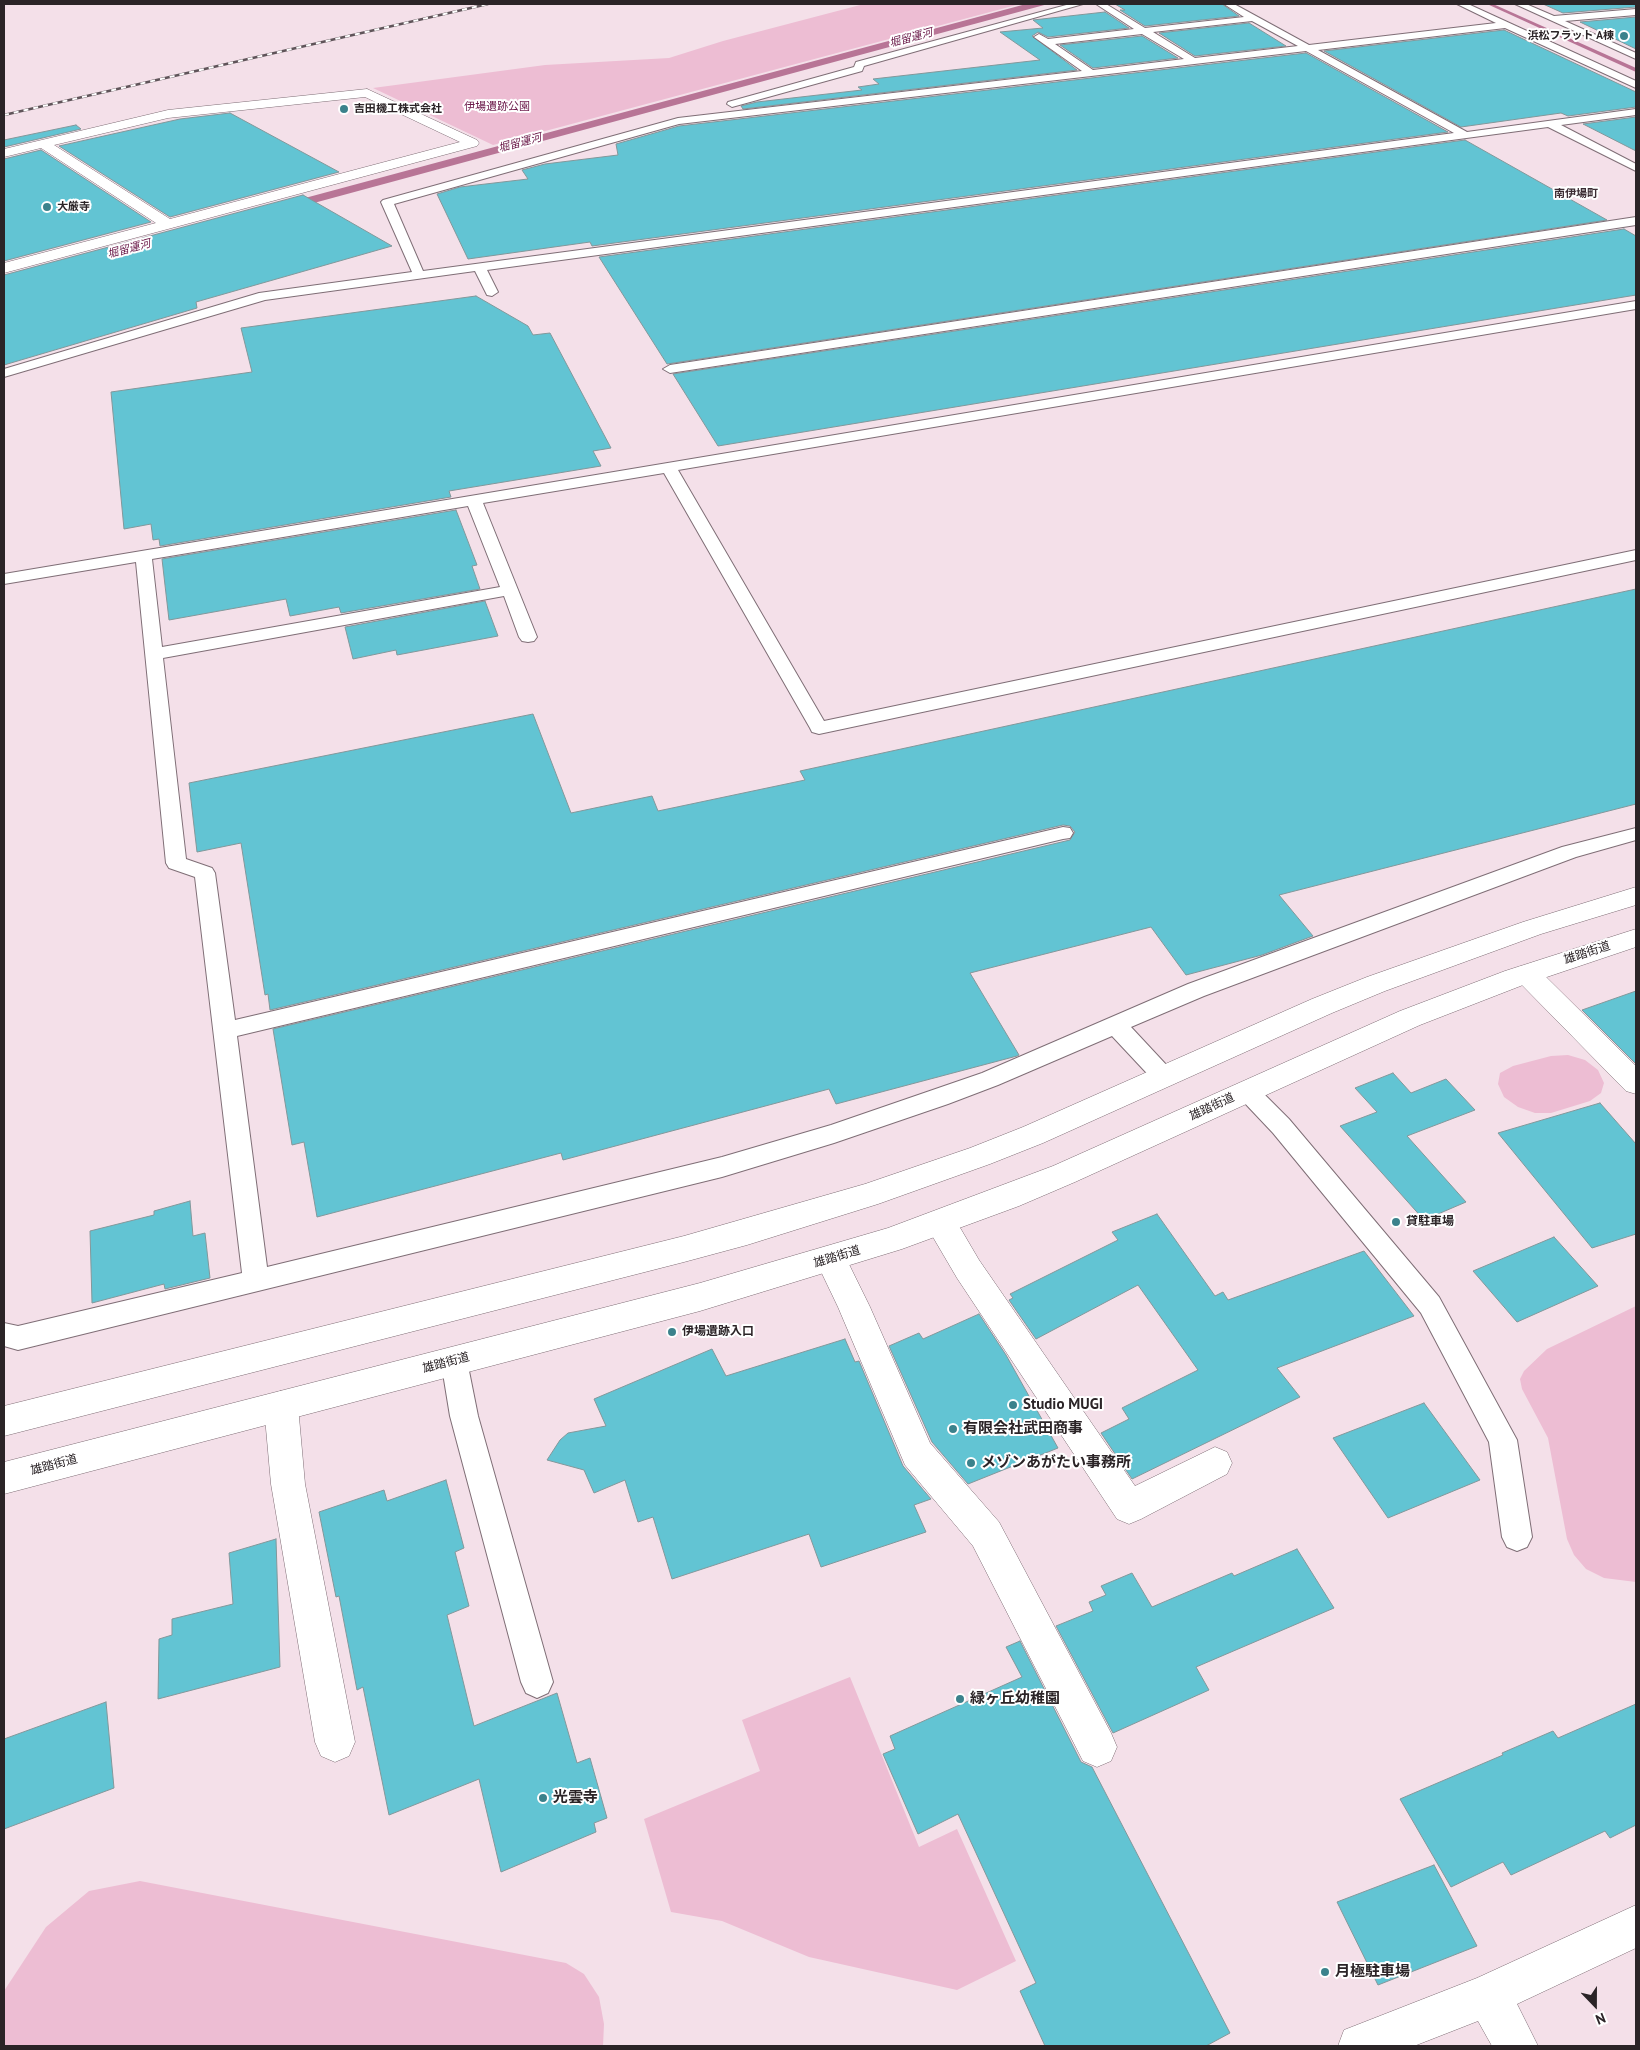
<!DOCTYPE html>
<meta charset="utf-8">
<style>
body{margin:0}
#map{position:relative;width:1640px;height:2050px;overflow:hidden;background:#f4e0e9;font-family:"PT Sans",sans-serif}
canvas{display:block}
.frame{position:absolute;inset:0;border:5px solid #2b2427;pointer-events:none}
.north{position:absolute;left:1570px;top:1980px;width:50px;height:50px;-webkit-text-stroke:4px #fff;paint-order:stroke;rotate:158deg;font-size:14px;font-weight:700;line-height:20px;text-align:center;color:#2b2427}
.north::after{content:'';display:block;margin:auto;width:18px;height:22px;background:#2b2427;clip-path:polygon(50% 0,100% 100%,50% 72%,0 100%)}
</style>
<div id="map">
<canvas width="1640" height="2050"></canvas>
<div class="frame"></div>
<div class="north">N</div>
</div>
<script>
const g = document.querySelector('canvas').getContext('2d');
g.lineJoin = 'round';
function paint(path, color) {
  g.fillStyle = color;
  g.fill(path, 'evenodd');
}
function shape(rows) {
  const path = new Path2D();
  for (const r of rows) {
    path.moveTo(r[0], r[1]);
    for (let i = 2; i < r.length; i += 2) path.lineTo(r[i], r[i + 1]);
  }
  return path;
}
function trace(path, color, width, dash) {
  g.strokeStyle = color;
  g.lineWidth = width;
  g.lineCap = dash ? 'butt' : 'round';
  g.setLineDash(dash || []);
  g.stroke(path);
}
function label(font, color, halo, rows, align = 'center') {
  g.font = font + ' "PT Sans","Noto Sans JP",sans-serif';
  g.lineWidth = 4;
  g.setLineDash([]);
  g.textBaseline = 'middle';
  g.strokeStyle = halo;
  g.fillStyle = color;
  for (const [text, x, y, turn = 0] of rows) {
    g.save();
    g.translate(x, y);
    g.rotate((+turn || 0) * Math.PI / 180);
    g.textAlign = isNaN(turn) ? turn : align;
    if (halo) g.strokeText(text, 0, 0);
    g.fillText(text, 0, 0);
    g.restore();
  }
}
paint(shape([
 [864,4,1020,4,493,145,373,88,545,65,669,58,723,41],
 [1568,1055,1585,1060,1598,1070,1604,1083,1601,1093,1590,1101,1551,1113,1535,1113,1518,1107,1504,1097,1498,1084,1500,1073,1513,1066,1551,1056],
 [1636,1306,1636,1582,1604,1578,1586,1569,1574,1555,1567,1539,1548,1438,1522,1389,1520,1379,1524,1371,1547,1349],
 [850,1677,919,1847,957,1829,1016,1961,957,1990,809,1957,722,1921,671,1912,644,1819,760,1771,742,1720],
 [140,1881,566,1963,584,1974,599,1997,604,2024,603,2046,4,2046,4,1991,46,1927,89,1891]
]), '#edbdd3');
paint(shape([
 [1026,4,1048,4,4,287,4,279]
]), '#b87596');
paint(shape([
 [539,133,541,143,515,150,514,140]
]), '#f4e0e9');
paint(shape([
 [1487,4,1493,4,1636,68,1636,72,1487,4]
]), '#b87596');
const building = shape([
 [1115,4,1222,4,1239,16,1145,26,1120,10,1125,10,1115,4],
 [1543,4,1636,4,1636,7,1563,13,1543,4],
 [1105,12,1129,28,1048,37,1038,32,1032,36,1077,70,743,109,741,106,757,102,862,90,858,87,879,84,873,79,1040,60,1000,32,1043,28,1033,20,1105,12],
 [1636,17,1636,49,1580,22,1636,17],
 [1249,23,1286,46,1195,56,1159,33,1249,23],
 [1504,30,1636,92,1636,107,1568,116,1561,113,1461,127,1324,51,1504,30],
 [1142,36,1178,58,1093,68,1060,45,1142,36],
 [1306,53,1448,132,592,246,590,242,468,259,437,194,460,187,528,179,522,170,545,164,618,155,616,144,679,126,1306,53],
 [230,113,339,172,170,217,59,146,180,119,230,113],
 [1636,117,1636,151,1583,124,1636,117],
 [76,125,81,129,4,147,4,140,76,125],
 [1465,140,1607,220,667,364,599,257,1465,140],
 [41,150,151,222,4,261,4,159,41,150],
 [303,195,392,246,196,302,197,308,4,365,4,275,303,195],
 [1624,229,1636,236,1636,295,718,446,673,374,1624,229],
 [476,296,528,326,533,335,550,333,611,448,593,451,601,466,449,491,451,497,160,546,159,539,153,540,151,524,124,529,111,392,252,372,241,328,476,296],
 [456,510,477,565,472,566,480,589,341,613,339,607,290,616,286,599,169,620,162,559,456,510],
 [1636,589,1636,804,1279,895,1313,936,1262,955,1186,975,1151,927,970,973,1019,1055,1017,1056,836,1104,829,1089,563,1160,561,1153,317,1217,304,1142,292,1145,273,1029,1070,840,1075,832,1070,826,1063,825,270,1010,268,994,265,995,241,843,197,852,189,783,533,714,571,813,652,796,658,811,805,780,800,771,1636,589],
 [485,601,498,636,397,655,396,650,353,659,345,627,485,601],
 [1636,991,1636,1064,1582,1010,1636,991],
 [1393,1073,1411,1093,1446,1079,1475,1110,1407,1136,1466,1202,1424,1220,1340,1126,1377,1112,1355,1088,1393,1073],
 [1600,1103,1636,1144,1636,1234,1592,1248,1498,1133,1600,1103],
 [190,1201,193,1236,205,1233,210,1278,165,1289,164,1284,92,1303,90,1231,154,1215,154,1211,190,1201],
 [1157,1214,1215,1296,1223,1292,1228,1300,1364,1251,1414,1316,1277,1368,1300,1397,1132,1479,1101,1433,1129,1419,1122,1408,1198,1370,1138,1285,1036,1339,1009,1300,1013,1298,1010,1294,1118,1240,1112,1232,1157,1214],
 [1554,1237,1598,1286,1517,1322,1473,1271,1554,1237],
 [979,1314,1006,1355,1058,1448,968,1484,932,1442,889,1346,919,1333,923,1339,979,1314],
 [845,1339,855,1362,859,1361,903,1466,931,1499,914,1505,926,1532,821,1567,809,1534,672,1579,653,1517,638,1522,625,1480,594,1493,584,1470,547,1460,560,1440,568,1433,606,1426,594,1399,712,1349,726,1376,845,1339],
 [1424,1403,1480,1480,1388,1518,1333,1438,1424,1403],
 [446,1480,464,1548,455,1552,469,1606,447,1615,474,1726,557,1693,577,1763,590,1758,607,1818,594,1823,596,1832,501,1872,479,1779,389,1815,363,1687,357,1690,339,1596,336,1597,319,1512,384,1490,387,1501,446,1480],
 [276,1539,280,1667,158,1699,159,1639,172,1635,172,1619,233,1604,229,1553,276,1539],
 [1297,1549,1334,1608,1196,1667,1209,1690,1113,1733,1056,1626,1093,1611,1089,1602,1106,1595,1101,1586,1132,1573,1152,1607,1232,1573,1234,1576,1297,1549],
 [1020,1641,1081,1762,1092,1767,1230,2033,1206,2046,1045,2046,1020,1991,1036,1983,958,1814,918,1834,883,1754,895,1749,890,1736,1022,1677,1006,1647,1020,1641],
 [106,1702,114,1788,4,1829,4,1739,106,1702],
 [1636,1704,1636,1825,1610,1838,1605,1831,1511,1875,1503,1862,1451,1887,1400,1799,1503,1755,1502,1753,1553,1731,1558,1738,1636,1704],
 [1434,1865,1477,1946,1378,1985,1337,1902,1434,1865]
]);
paint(building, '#62c4d3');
trace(building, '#82979a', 1);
const service = shape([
 [1070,4,1083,4,864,66,862,71,732,107,727,104,728,102,854,67,856,62,1070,4],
 [1096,4,1106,4,1145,28,1244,17,1224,4,1234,4,1309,45,1496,23,1457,4,1468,4,1636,81,1636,88,1505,28,1318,50,1467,132,1636,109,1636,115,1561,125,1636,164,1636,171,1548,127,487,270,498,292,492,296,487,295,475,271,265,300,4,377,4,369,259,293,412,272,381,202,383,200,678,118,1082,71,1034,37,1039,34,1048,39,1134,29,1096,4],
 [1252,21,1298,46,1195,58,1153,32,1252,21],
 [1142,34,1184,59,1093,70,1055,44,1142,34],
 [1306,51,1454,133,423,271,394,204,679,124,1306,51],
 [1515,4,1526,4,1554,16,1636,9,1636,15,1565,21,1636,53,1636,59,1515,4],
 [1636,217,1636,225,670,373,663,369,670,365,1636,217],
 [1636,301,1636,309,678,470,824,721,1636,550,1636,560,819,734,812,732,810,728,664,473,483,503,537,637,534,641,528,642,522,641,519,637,504,596,163,658,186,859,212,868,215,873,235,1020,1063,827,1070,828,1073,833,1070,838,1063,839,237,1036,267,1267,722,1157,831,1125,982,1073,1188,984,1562,847,1636,828,1636,840,1576,857,1204,996,1131,1027,1172,1071,1176,1077,1172,1083,1164,1086,1156,1083,1112,1036,998,1085,948,1104,834,1143,722,1177,18,1350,4,1346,4,1323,18,1326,242,1273,195,877,169,868,166,863,136,562,4,584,4,574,1636,301],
 [468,506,500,587,162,647,152,559,468,506],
 [1247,1082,1255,1085,1289,1119,1439,1297,1517,1440,1532,1537,1527,1547,1517,1551,1507,1547,1502,1537,1489,1442,1421,1313,1273,1133,1239,1097,1235,1091,1239,1085,1247,1082],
 [454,1349,464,1353,467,1361,478,1416,553,1682,548,1693,537,1698,526,1693,521,1682,450,1416,441,1361,444,1353,454,1349]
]);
const minor = shape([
 [367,89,477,140,479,143,477,146,4,273,4,263,156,223,41,148,4,157,4,149,168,110,367,89],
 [365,97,460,142,170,219,54,145,168,118,365,97],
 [1527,965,1536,967,1636,1066,1636,1094,1626,1091,1518,981,1514,974,1518,967,1527,965],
 [941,1210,952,1214,979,1260,1135,1486,1215,1447,1227,1452,1232,1463,1227,1474,1141,1519,1129,1524,1117,1519,957,1278,930,1232,926,1223,930,1214,941,1210],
 [831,1246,842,1250,870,1307,930,1443,999,1522,1111,1733,1117,1747,1111,1761,1097,1767,1083,1761,973,1546,905,1465,838,1307,815,1259,820,1250,831,1246],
 [281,1391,293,1395,298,1406,305,1484,355,1742,349,1756,335,1762,321,1756,315,1742,271,1484,264,1406,269,1395,281,1391],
 [1636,1905,1636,1948,1517,2004,1538,2046,1492,2046,1478,2021,1414,2046,1338,2046,1344,2030,1477,1978,1636,1905]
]);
const primary = shape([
 [1636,887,1636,905,1541,934,1385,991,1332,1013,1043,1143,990,1164,878,1204,747,1245,684,1262,4,1436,4,1406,684,1236,865,1184,970,1148,1023,1127,1312,999,1367,977,1523,922,1636,887],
 [1636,929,1636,947,1523,985,1420,1025,1075,1182,1019,1206,902,1249,700,1311,4,1494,4,1462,700,1283,888,1228,1053,1166,1400,1011,1505,971,1636,929]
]);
trace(service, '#7f6e76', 2);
trace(minor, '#7f6e76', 1);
trace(primary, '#7f6e76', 1);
paint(service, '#fff');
paint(minor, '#fff');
paint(primary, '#fff');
const rail = shape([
 [4,115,488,4]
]);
trace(rail, '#5f5459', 2.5);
trace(rail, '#fff', 2, [5]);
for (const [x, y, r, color] of [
 [1624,36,5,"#3b828c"],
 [344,109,5,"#3b828c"],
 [47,207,5,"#3b828c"],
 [1396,1222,5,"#3b828c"],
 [672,1332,5,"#3b828c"],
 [1013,1405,5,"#3b828c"],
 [953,1429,5,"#3b828c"],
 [971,1463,5,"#3b828c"],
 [960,1699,5,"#3b828c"],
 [543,1798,5,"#3b828c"],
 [1325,1972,5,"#3b828c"]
]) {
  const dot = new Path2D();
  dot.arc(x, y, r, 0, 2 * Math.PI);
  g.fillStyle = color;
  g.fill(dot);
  trace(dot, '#fff', 2);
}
label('bold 11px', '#2b2427', '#fff', [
 ["浜松フラット A棟",1614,36,"right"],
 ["吉田機工株式会社",354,109],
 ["大厳寺",57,207]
], 'left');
label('italic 11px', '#681646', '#fff', [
 ["堀留運河",911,38,-15],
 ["堀留運河",520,143,-15],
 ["堀留運河",129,249,-15]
]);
label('11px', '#6c1b4b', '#fff', [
 ["伊場遺跡公園",497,107]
]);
label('bold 11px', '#3b2c33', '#fff', [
 ["南伊場町",1576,194]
]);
label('12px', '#2b2427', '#fff', [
 ["雄踏街道",1587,953,-18],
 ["雄踏街道",1212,1107,-25],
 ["雄踏街道",837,1257,-17],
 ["雄踏街道",446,1363,-15],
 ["雄踏街道",54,1465,-15]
]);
label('bold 12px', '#2b2427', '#fff', [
 ["貸駐車場",1406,1222],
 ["伊場遺跡入口",682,1332]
], 'left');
label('bold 15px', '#2b2427', '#fff', [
 ["Studio MUGI",1023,1405],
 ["有限会社武田商事",963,1429],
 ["メゾンあがたい事務所",981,1463],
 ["緑ヶ丘幼稚園",970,1699],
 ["光雲寺",553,1798],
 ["月極駐車場",1335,1972]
], 'left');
</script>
